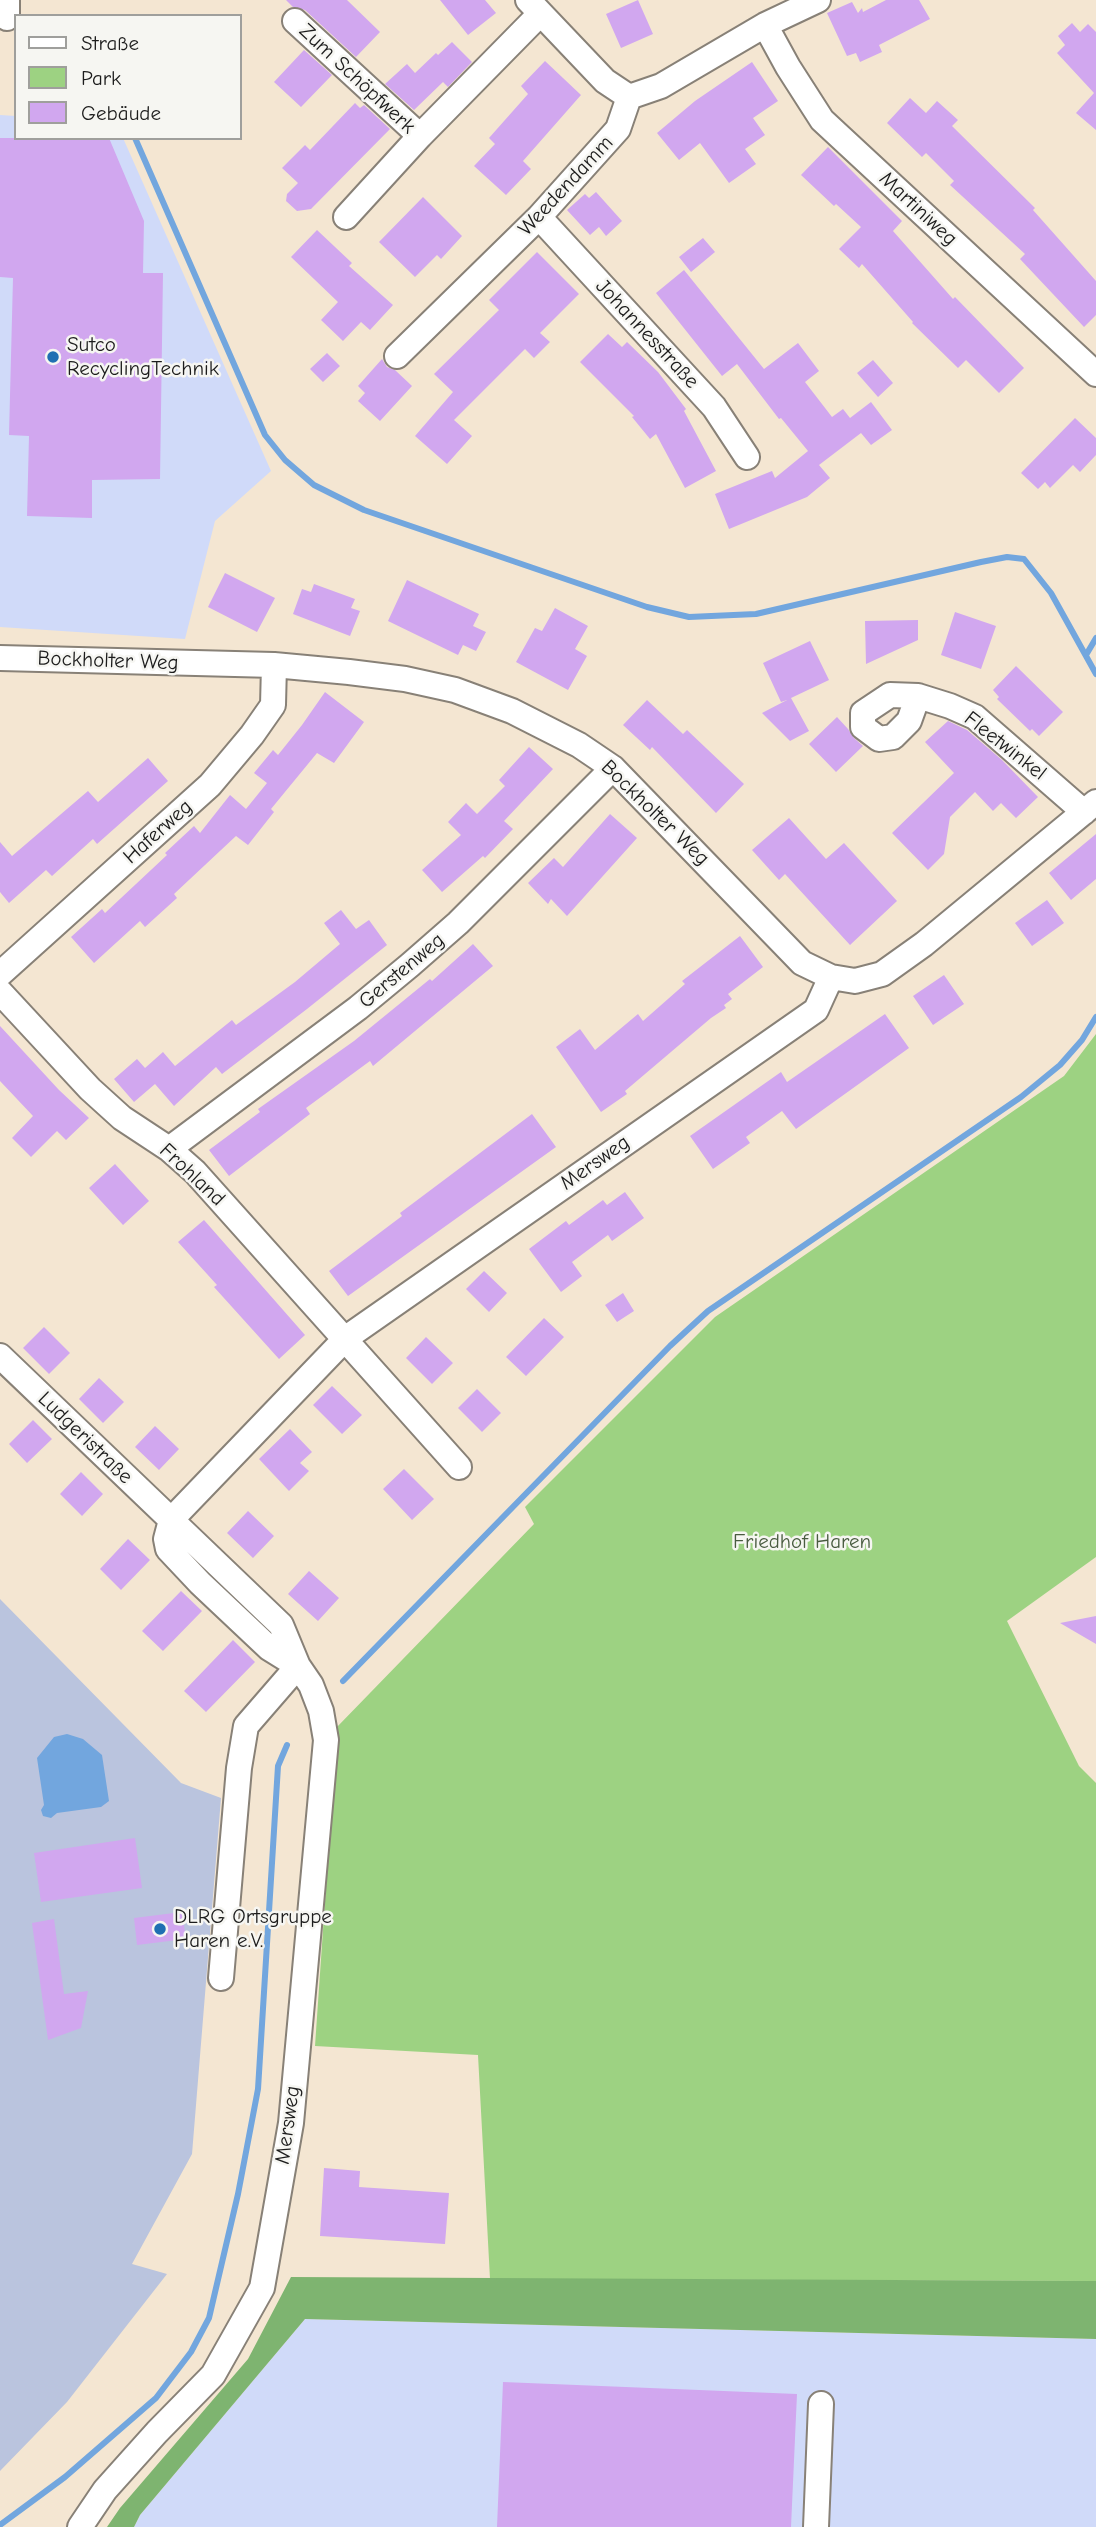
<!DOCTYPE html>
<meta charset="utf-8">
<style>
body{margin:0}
#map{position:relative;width:1096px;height:2527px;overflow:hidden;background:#f4e6d2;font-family:"Comic Neue",sans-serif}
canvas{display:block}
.legend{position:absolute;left:14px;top:14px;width:228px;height:126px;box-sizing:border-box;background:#f6f6f2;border:2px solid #9f9f9c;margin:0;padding:9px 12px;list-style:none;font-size:21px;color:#1c1c1c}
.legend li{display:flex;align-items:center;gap:14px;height:35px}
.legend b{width:35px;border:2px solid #9f9f9c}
</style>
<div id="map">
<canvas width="1096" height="2527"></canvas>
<ul class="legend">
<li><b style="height:9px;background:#fff"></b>Straße</li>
<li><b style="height:19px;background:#9dd282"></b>Park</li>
<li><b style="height:19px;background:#d1a7ef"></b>Gebäude</li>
</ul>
</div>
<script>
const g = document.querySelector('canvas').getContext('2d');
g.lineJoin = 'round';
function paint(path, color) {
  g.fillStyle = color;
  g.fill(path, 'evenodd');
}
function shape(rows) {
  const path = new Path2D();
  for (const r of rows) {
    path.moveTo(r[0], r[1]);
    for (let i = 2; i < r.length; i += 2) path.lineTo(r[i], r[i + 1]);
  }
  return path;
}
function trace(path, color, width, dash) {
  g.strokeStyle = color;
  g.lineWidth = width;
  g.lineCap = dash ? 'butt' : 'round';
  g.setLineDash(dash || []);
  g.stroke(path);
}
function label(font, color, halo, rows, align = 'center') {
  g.font = font + ' "Comic Neue",sans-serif';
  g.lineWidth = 5;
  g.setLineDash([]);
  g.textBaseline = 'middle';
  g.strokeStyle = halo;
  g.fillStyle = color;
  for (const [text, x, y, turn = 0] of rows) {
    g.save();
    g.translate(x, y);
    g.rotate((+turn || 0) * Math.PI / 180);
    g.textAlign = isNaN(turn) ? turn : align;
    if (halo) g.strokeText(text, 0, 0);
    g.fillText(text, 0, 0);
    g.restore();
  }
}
paint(shape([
 [0,115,16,116,16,138,123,138,271,471,215,521,185,639,0,627],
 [305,2319,1096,2339,1096,2527,134,2527,140,2515]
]), '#d0daf9');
paint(shape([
 [0,1599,181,1783,221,1798,192,2154,132,2264,167,2274,67,2402,0,2471]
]), '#bac4de');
paint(shape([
 [1096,1034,1096,1557,1007,1621,1079,1766,1096,1783,1096,2281,490,2279,478,2055,315,2046,337,1727,534,1524,525,1507,715,1317,1064,1076]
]), '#9dd282');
paint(shape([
 [291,2277,1096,2281,1096,2339,305,2319,140,2515,134,2527,107,2527,120,2508,248,2359]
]), '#7eb470');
paint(shape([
 [67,1734,83,1739,102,1755,109,1801,101,1807,57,1813,51,1818,43,1816,41,1810,44,1805,37,1758,54,1737]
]), '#72a6de');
trace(shape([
 [135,138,265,435,285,460,314,485,364,510,647,607,689,617,756,614,981,562,1007,557,1024,559,1051,593,1096,674],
 [1086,655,1096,638],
 [343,1681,670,1346,708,1311,1021,1097,1060,1065,1082,1040,1096,1017],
 [0,2525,65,2477,156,2398,191,2352,209,2318,238,2194,258,2089,278,1766,287,1745]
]), '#72a6de', 6);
paint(shape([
 [286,0,347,0,380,32,356,57,305,10,293,7],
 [440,0,485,0,496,13,468,35],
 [638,0,653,34,621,48,606,14],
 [886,0,919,0,930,19,879,45,882,52,860,62,856,53,847,56,827,13,852,2,858,13,862,8,863,12],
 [1072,23,1080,32,1088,24,1096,32,1096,130,1076,113,1094,93,1057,53,1065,45,1058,36],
 [452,42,472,62,448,87,443,82,414,110,385,84,407,64,415,73,436,53,438,55],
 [304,50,332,75,301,107,274,82],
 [545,61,581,95,523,161,531,169,506,195,474,166,495,144,489,138,528,94,521,86],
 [752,62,778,101,753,118,765,135,745,149,756,164,729,183,700,143,679,160,657,133,695,101],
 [910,98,926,113,937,101,958,120,952,126,1035,208,1033,210,1096,281,1096,315,1084,327,1020,259,1025,254,950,185,954,181,926,153,922,157,887,123],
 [355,103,360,108,364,105,390,129,311,209,297,211,286,201,287,194,298,183,282,168,305,145,310,150],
 [0,138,109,138,144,221,143,273,163,273,160,479,92,480,92,518,27,516,29,436,9,435,13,278,0,277],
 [828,147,902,221,893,231,953,299,955,297,1024,368,999,393,966,360,958,368,912,323,913,322,862,264,859,268,839,249,861,227,836,204,834,206,801,175],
 [596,192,622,221,606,236,599,227,590,235,567,210,585,194,589,198],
 [423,197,462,236,441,259,437,255,415,277,379,242],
 [317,230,352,263,349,266,393,305,370,330,361,322,343,341,321,320,338,302,291,257],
 [703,238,715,252,691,272,679,257],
 [537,252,579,294,540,333,550,342,534,358,525,349,454,420,472,436,447,464,415,436,453,392,434,374,499,310,489,300],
 [684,270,764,369,798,343,819,371,805,382,832,417,843,409,850,418,871,402,892,430,871,445,861,433,819,465,830,478,807,497,729,529,715,494,772,471,775,478,808,451,781,418,779,419,737,364,722,376,656,293],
 [608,334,622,347,627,342,658,372,686,409,684,411,716,471,685,488,656,434,650,439,632,417,634,416,580,362],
 [327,353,340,366,323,382,310,369],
 [382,359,387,367,395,370,412,386,380,421,358,401,365,393,358,386],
 [873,360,893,383,878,397,857,373],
 [1075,418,1096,438,1096,455,1080,472,1073,465,1050,488,1045,482,1038,489,1021,473],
 [225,573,275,598,257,632,208,607],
 [407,580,479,614,473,626,486,632,476,651,463,645,458,655,388,621],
 [314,584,355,599,351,608,360,611,350,636,293,614,302,589,311,592],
 [555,608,588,626,575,649,587,656,568,690,516,662,535,628,542,631],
 [955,612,996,626,981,669,941,655],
 [918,620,918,640,866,664,865,621],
 [810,641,829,680,791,698,809,731,790,741,762,713,787,700,781,702,763,663],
 [1016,666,1063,712,1039,736,1032,729,1030,731,997,699,999,697,993,690],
 [325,692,364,722,334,763,317,753,271,809,274,812,248,845,236,836,174,894,177,898,145,927,140,921,94,963,71,937,102,909,105,913,167,855,165,853,194,826,200,833,230,795,246,809,267,783,254,773,273,750,278,755,302,725],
 [647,700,683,734,687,730,744,784,716,813,652,747,650,750,623,725],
 [837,717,848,729,854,738,863,746,836,772,809,744],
 [948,721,967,730,1002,760,1038,797,1016,818,1001,803,993,811,975,792,950,817,944,854,928,870,892,833,954,773,925,742],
 [529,747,553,769,504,821,513,829,485,858,483,856,442,892,422,870,461,835,448,822,466,803,477,814,505,786,499,780],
 [148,758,168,781,97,844,93,839,52,876,46,870,9,903,0,892,0,842,12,856,88,791,98,802],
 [610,814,637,838,567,916,551,899,548,904,528,883,554,858,563,867],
 [789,818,826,859,844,843,897,901,850,945,785,874,779,880,752,850],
 [1096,834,1096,879,1071,900,1049,873],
 [1047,900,1064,923,1032,946,1015,923],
 [341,910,356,929,369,920,387,945,307,1009,222,1074,216,1067,174,1106,155,1084,134,1102,114,1079,137,1059,145,1068,163,1052,175,1066,232,1020,236,1025,295,982,340,944,324,923],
 [740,936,763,967,728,994,732,999,724,1005,726,1008,711,1018,625,1091,627,1094,601,1112,556,1047,580,1029,595,1050,638,1014,643,1021,685,984,682,981],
 [473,944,493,966,373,1066,370,1061,306,1108,310,1114,229,1176,209,1150,260,1112,258,1109,354,1041,430,979,432,981],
 [944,975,964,1004,933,1025,913,996],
 [885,1014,909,1048,796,1129,782,1111,746,1137,750,1143,713,1169,690,1136,781,1072,787,1082],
 [0,1026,59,1090,89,1118,66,1140,57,1131,31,1157,12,1138,33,1116,0,1081],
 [532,1114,556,1147,348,1296,329,1271,402,1216,400,1213],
 [115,1164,149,1201,123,1225,89,1188],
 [625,1192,644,1218,612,1241,608,1235,572,1262,582,1276,561,1292,529,1249,566,1221,569,1225,603,1200,607,1205],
 [204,1220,305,1335,279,1359,214,1287,217,1285,178,1242],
 [484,1271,507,1293,489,1312,466,1289],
 [623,1293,634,1311,617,1322,605,1305],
 [544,1318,564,1337,526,1376,506,1357],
 [44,1327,70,1353,49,1374,23,1348],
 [426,1337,453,1363,432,1384,406,1358],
 [99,1378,124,1402,103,1423,79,1399],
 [332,1386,362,1415,342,1434,313,1405],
 [477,1389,501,1413,482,1432,458,1408],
 [33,1420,52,1439,27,1463,9,1444],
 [155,1426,179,1449,159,1470,135,1447],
 [290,1429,312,1452,300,1463,309,1471,289,1491,259,1459],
 [404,1469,434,1499,412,1520,383,1489],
 [81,1472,103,1494,82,1516,60,1494],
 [248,1511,274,1536,253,1558,227,1533],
 [128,1539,150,1560,121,1590,100,1569],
 [309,1571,339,1598,318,1621,288,1594],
 [181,1591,202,1611,163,1651,142,1631],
 [1096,1616,1096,1644,1060,1623],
 [233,1640,255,1662,206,1712,184,1691],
 [135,1838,142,1888,41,1902,34,1853],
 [182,1912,186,1939,137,1945,134,1918],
 [54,1919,64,1994,88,1991,81,2028,48,2040,32,1923],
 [324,2168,360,2171,359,2187,449,2193,445,2244,320,2236],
 [503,2382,797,2394,791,2527,497,2527]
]), '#d1a7ef');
const minor = shape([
 [528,0,605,81,629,97],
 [7,18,7,0],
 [295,21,420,136],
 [765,25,788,67,822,120,1096,374],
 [346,217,420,136,540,14],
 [539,217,714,407,747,457],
 [397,356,539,217,618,129,629,97,661,86,765,25,818,0],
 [0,658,274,665,349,672,405,679,455,690,512,711,579,745,613,768,802,963,831,977,855,981,882,974,924,944,1096,802],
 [918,696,909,721,893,737,879,739,863,727,863,713,890,695,918,696,950,706,975,717,1084,812],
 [0,974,210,785,252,735,273,705,274,665],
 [0,992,90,1089,122,1118,169,1149,195,1172,459,1467],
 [169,1149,358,1008,410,965,458,923,613,768],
 [0,1356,281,1625,298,1666,311,1685,321,1711,326,1740,291,2123,262,2288,213,2375,157,2432,105,2490,80,2527],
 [221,1978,239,1768,246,1726,298,1666,269,1648,200,1583,168,1549,166,1539,171,1520,346,1338,816,1010,831,977],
 [816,2527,821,2404]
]);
trace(minor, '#888177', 28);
trace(minor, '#fff', 24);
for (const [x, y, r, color] of [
 [53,357,7,"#1f6fb2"],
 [160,1929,7,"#1f6fb2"]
]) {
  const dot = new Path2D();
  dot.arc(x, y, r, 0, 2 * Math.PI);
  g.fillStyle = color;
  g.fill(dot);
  trace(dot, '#f6f6f2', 2.5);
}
label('21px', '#1c1c1c', '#f6f6f2', [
 ["Zum Schöpfwerk",357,79,43],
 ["Weedendamm",566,186,-47],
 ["Martiniweg",918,209,43],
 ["Johannesstraße",647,334,47],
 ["Bockholter Weg",108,661,2],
 ["Fleetwinkel",1005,746,38],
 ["Bockholter Weg",655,813,44],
 ["Haferweg",158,832,-42],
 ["Gerstenweg",402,971,-40],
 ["Mersweg",595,1163,-35],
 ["Frohland",192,1175,43],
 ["Ludgeristraße",85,1438,44],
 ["Mersweg",288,2125,-82]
]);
label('21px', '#1c1c1c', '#f6f6f2', [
 ["Sutco",67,345],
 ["RecyclingTechnik",67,369],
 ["DLRG Ortsgruppe",174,1917],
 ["Haren e.V.",174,1941]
], 'left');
label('21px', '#495c40', '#f6f6f2', [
 ["Friedhof Haren",802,1542]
]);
</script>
